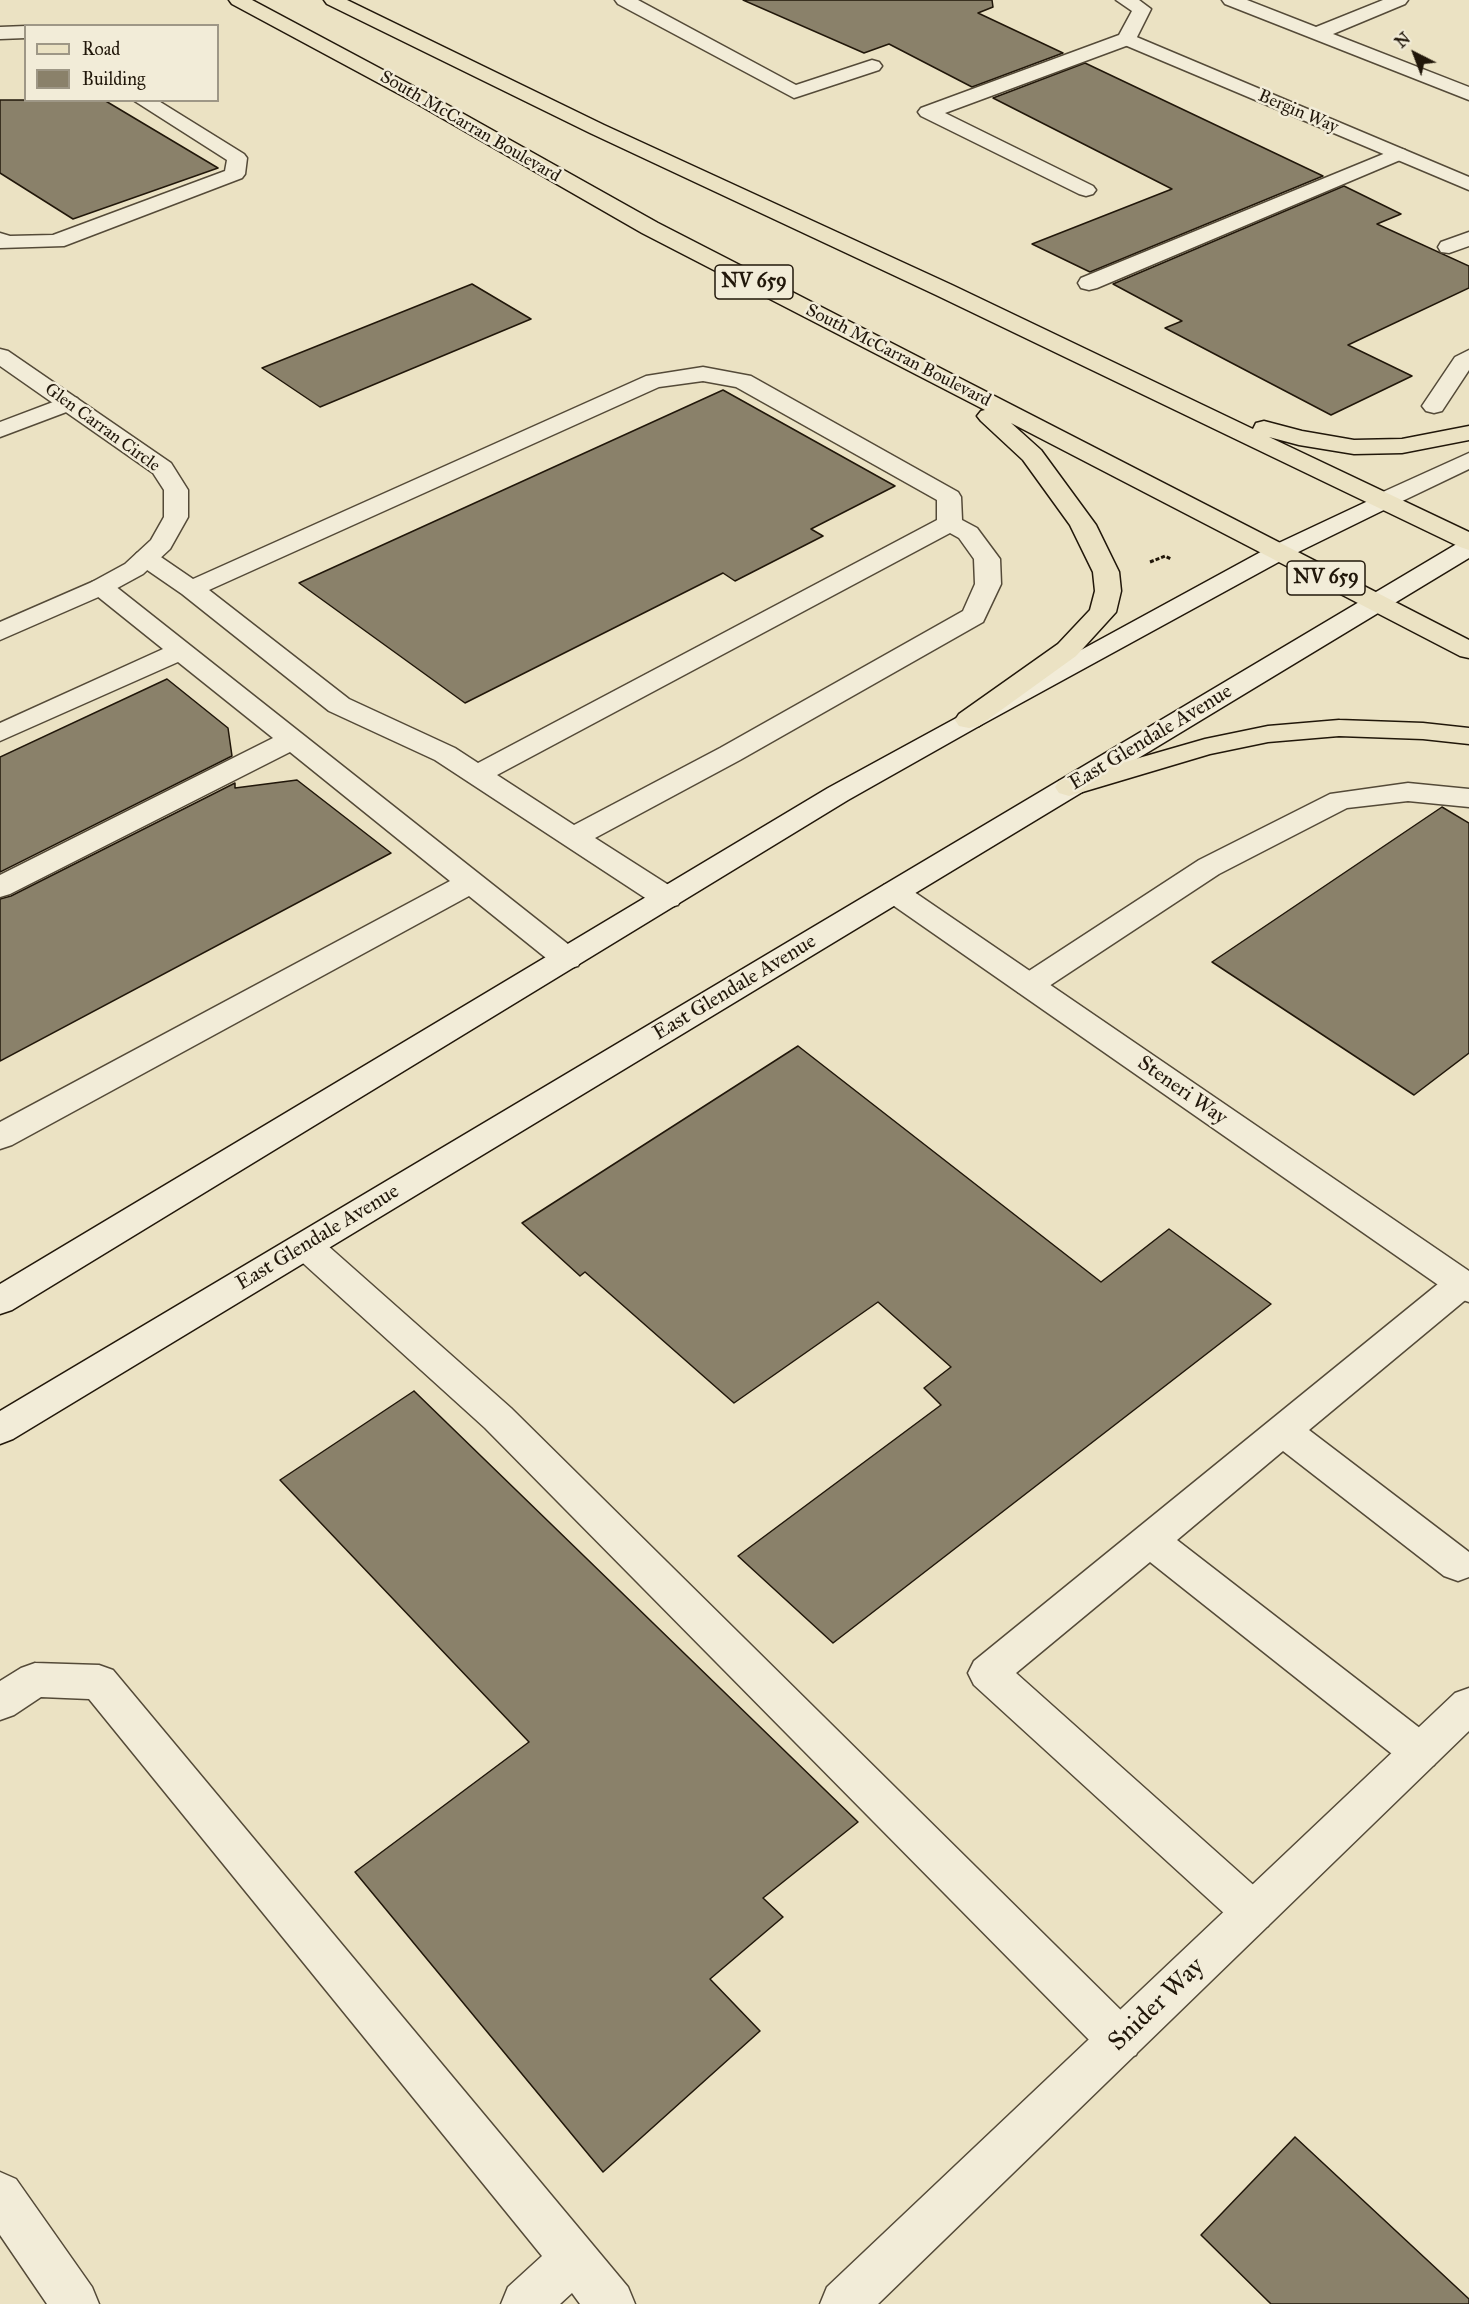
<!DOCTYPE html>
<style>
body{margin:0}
#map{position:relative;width:1469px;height:2304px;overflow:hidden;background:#ebe2c3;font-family:"IM FELL Great Primer",serif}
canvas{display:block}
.legend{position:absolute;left:24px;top:24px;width:195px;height:78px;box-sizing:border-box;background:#f2ecd8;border:2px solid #9e9786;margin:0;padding:8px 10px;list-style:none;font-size:18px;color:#21170a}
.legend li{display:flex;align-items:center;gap:12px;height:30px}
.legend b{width:30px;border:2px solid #9e9786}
.north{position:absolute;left:1385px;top:24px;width:60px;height:60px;-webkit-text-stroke:4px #f2ecd8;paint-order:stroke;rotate:318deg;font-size:16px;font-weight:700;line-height:24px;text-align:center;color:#21170a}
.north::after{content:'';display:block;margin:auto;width:21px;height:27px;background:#21170a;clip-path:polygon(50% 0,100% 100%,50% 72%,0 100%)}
</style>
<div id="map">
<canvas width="1469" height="2304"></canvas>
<ul class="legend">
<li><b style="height:8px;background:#ebe2c3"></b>Road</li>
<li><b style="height:16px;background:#8a816a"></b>Building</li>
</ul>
<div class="north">N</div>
</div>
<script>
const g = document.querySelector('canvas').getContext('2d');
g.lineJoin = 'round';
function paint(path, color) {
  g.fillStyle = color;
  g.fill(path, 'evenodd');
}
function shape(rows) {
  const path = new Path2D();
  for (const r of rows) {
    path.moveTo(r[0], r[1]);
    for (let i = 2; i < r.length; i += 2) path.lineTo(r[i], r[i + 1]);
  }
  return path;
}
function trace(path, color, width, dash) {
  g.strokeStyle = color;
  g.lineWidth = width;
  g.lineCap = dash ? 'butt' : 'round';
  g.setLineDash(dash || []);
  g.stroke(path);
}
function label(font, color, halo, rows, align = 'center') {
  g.font = font + ' "IM FELL Great Primer",serif';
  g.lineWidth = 5;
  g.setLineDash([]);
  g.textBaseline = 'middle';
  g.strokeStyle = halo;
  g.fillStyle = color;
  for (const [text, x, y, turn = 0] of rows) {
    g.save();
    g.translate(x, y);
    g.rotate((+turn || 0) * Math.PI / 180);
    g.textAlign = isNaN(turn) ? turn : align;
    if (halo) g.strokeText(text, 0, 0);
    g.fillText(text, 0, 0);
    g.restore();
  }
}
const building = shape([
 [743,0,992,0,993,7,978,13,1063,53,972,87,889,44,864,53,743,0],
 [1085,63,1243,138,1323,176,1090,272,1032,244,1172,189,993,98,1085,63],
 [0,100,104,100,218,168,73,219,0,173,0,100],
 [1344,186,1401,214,1377,224,1469,266,1469,288,1348,345,1412,376,1331,415,1165,328,1182,321,1113,284,1344,186],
 [472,284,531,319,320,407,262,368,472,284],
 [723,390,895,486,811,529,823,536,735,581,723,573,465,703,299,583,723,390],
 [167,679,228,728,232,756,0,872,0,757,167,679],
 [297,780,391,853,0,1061,0,899,11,896,235,783,235,788,297,780],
 [1442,807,1469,823,1469,1053,1414,1095,1212,962,1442,807],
 [798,1046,1101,1282,1169,1229,1271,1304,833,1643,738,1556,941,1405,924,1388,951,1367,878,1302,734,1403,585,1272,580,1276,522,1223,798,1046],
 [414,1391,858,1822,763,1898,783,1917,710,1979,760,2031,603,2172,355,1872,529,1742,280,1480,414,1391],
 [1295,2137,1469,2299,1469,2304,1271,2304,1201,2235,1295,2137]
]);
paint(building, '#8a816a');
trace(building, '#21170a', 1.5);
const service = shape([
 [615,0,638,0,796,85,872,60,879,62,882,66,879,70,794,98,618,4,615,0],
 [1116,0,1139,0,1151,9,1134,43,945,113,1093,186,1096,190,1093,194,1086,196,1079,194,921,116,918,112,921,108,1119,35,1132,11,1116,0],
 [1222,0,1247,0,1316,27,1383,0,1408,0,1405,4,1333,34,1469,87,1469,100,1225,4,1222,0],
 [26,26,26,38,0,39,0,27,26,26],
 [133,100,157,100,244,154,247,158,245,174,242,178,64,246,0,248,0,233,10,236,53,235,225,171,227,160,133,100],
 [1398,148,1405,150,1408,154,1405,158,1097,288,1089,290,1081,288,1078,283,1081,278,1398,148],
 [1469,232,1469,246,1449,253,1441,252,1438,247,1441,242,1469,232],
 [1469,350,1469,370,1442,411,1434,413,1426,411,1422,406,1455,357,1469,350],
 [703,367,751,376,958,492,961,497,962,520,977,528,1000,559,1001,584,983,622,740,760,595,838,678,891,682,898,678,905,667,908,656,905,435,760,329,711,182,594,137,563,133,558,137,553,146,550,155,553,193,579,646,376,703,367],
 [703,381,736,387,937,500,937,520,478,763,455,748,349,699,209,590,659,387,703,381],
 [950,533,959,538,974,559,975,584,963,611,720,748,574,825,497,775,950,533],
 [69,396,77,398,81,403,77,408,0,437,0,422,69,396],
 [101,579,110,582,578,952,582,959,578,966,567,969,556,966,469,896,12,1145,0,1149,0,1122,450,881,290,752,10,894,0,897,0,875,273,738,178,662,0,741,0,723,163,649,92,592,88,587,92,582,101,579],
 [1408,783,1469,789,1469,807,1408,801,1347,808,1219,874,1040,992,1029,995,1018,992,1014,985,1018,978,1199,860,1330,794,1408,783],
 [306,1233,318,1237,511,1408,1136,2025,1142,2040,1136,2055,1120,2061,1104,2055,485,1428,294,1255,289,1246,294,1237,306,1233],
 [1461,1271,1469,1273,1469,1297,1309,1430,1469,1552,1469,1577,1458,1581,1444,1576,1283,1451,1177,1540,1434,1739,1440,1752,1434,1765,1420,1770,1406,1765,1150,1562,1016,1673,1268,1898,1274,1912,1268,1926,1253,1932,1238,1926,974,1685,968,1673,974,1661,1449,1275,1461,1271],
 [35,1663,99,1665,113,1670,628,2287,635,2304,580,2304,572,2293,560,2304,501,2304,508,2287,542,2256,89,1699,41,1697,14,1715,0,1720,0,1681,21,1668,35,1663],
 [0,2172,16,2179,92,2287,99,2304,47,2304,0,2235,0,2172]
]);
const minor = shape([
 [1127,33,1469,177,1469,190,1120,43,1118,39,1120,35,1127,33],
 [0,349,8,351,171,463,188,490,188,517,170,549,143,574,110,592,0,640,0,622,92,582,125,564,151,540,164,517,164,490,153,473,0,366,0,349],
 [894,882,904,885,1469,1271,1469,1302,1457,1298,884,899,879,892,884,885,894,882],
 [1469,1688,1469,1731,878,2304,820,2304,827,2287,1455,1693,1469,1688]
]);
const tertiary = shape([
 [1469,453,1469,469,1392,506,1383,508,1374,506,1371,501,1374,496,1469,453]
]);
const secondary = shape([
 [1383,494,1392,496,1395,501,1392,506,1286,558,979,726,848,800,12,1310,0,1314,0,1284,828,788,1268,548,1383,494],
 [1469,539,1469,558,13,1439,0,1444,0,1411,1460,542,1469,539]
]);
const primary = shape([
 [229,0,252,0,428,94,658,223,1469,640,1469,658,1460,656,1011,423,1041,450,1096,525,1119,572,1121,591,1116,612,1076,656,979,726,969,728,959,726,955,720,959,714,1058,644,1090,610,1095,591,1093,572,1070,525,1023,460,981,421,977,416,981,411,985,410,642,233,414,102,232,4,229,0],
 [324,0,347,0,604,125,952,285,1253,429,1256,423,1264,421,1302,431,1354,440,1402,439,1469,426,1469,440,1402,453,1354,454,1299,445,1269,437,1469,532,1469,550,1460,547,936,295,590,133,327,4,324,0],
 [1339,720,1423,723,1469,728,1469,744,1423,739,1339,736,1268,742,1210,754,1069,796,1059,793,1055,787,1059,781,1205,739,1268,726,1339,720]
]);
trace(service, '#544a38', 3);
trace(minor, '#544a38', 3);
trace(tertiary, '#544a38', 3);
trace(secondary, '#21170a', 3);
trace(primary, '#21170a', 3);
trace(shape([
 [1150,562,1165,556,1171,559]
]), '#21170a', 3, [4, 2]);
paint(service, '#f2ecd8');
paint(minor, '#f2ecd8');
paint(tertiary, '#f2ecd8');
paint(secondary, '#f2ecd8');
paint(primary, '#ebe2c3');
label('18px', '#21170a', '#f2ecd8', [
 ["Bergin Way",1298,112,23],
 ["South McCarran Boulevard",470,127,30],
 ["South McCarran Boulevard",898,356,27],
 ["Glen Carran Circle",102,428,36]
]);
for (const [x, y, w] of [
 [754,282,78],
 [1326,578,78]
]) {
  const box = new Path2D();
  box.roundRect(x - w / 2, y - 17, w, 34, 4.5);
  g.fillStyle = '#f2ecd8';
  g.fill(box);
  trace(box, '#21170a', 1.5);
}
label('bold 20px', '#21170a', null, [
 ["NV 659",754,282],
 ["NV 659",1326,578]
]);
label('21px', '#21170a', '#f2ecd8', [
 ["East Glendale Avenue",1151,738,-31],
 ["East Glendale Avenue",735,988,-31],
 ["Steneri Way",1182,1091,35],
 ["East Glendale Avenue",318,1238,-31]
]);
label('26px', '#21170a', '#f2ecd8', [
 ["Snider Way",1157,2005,-44]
]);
</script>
